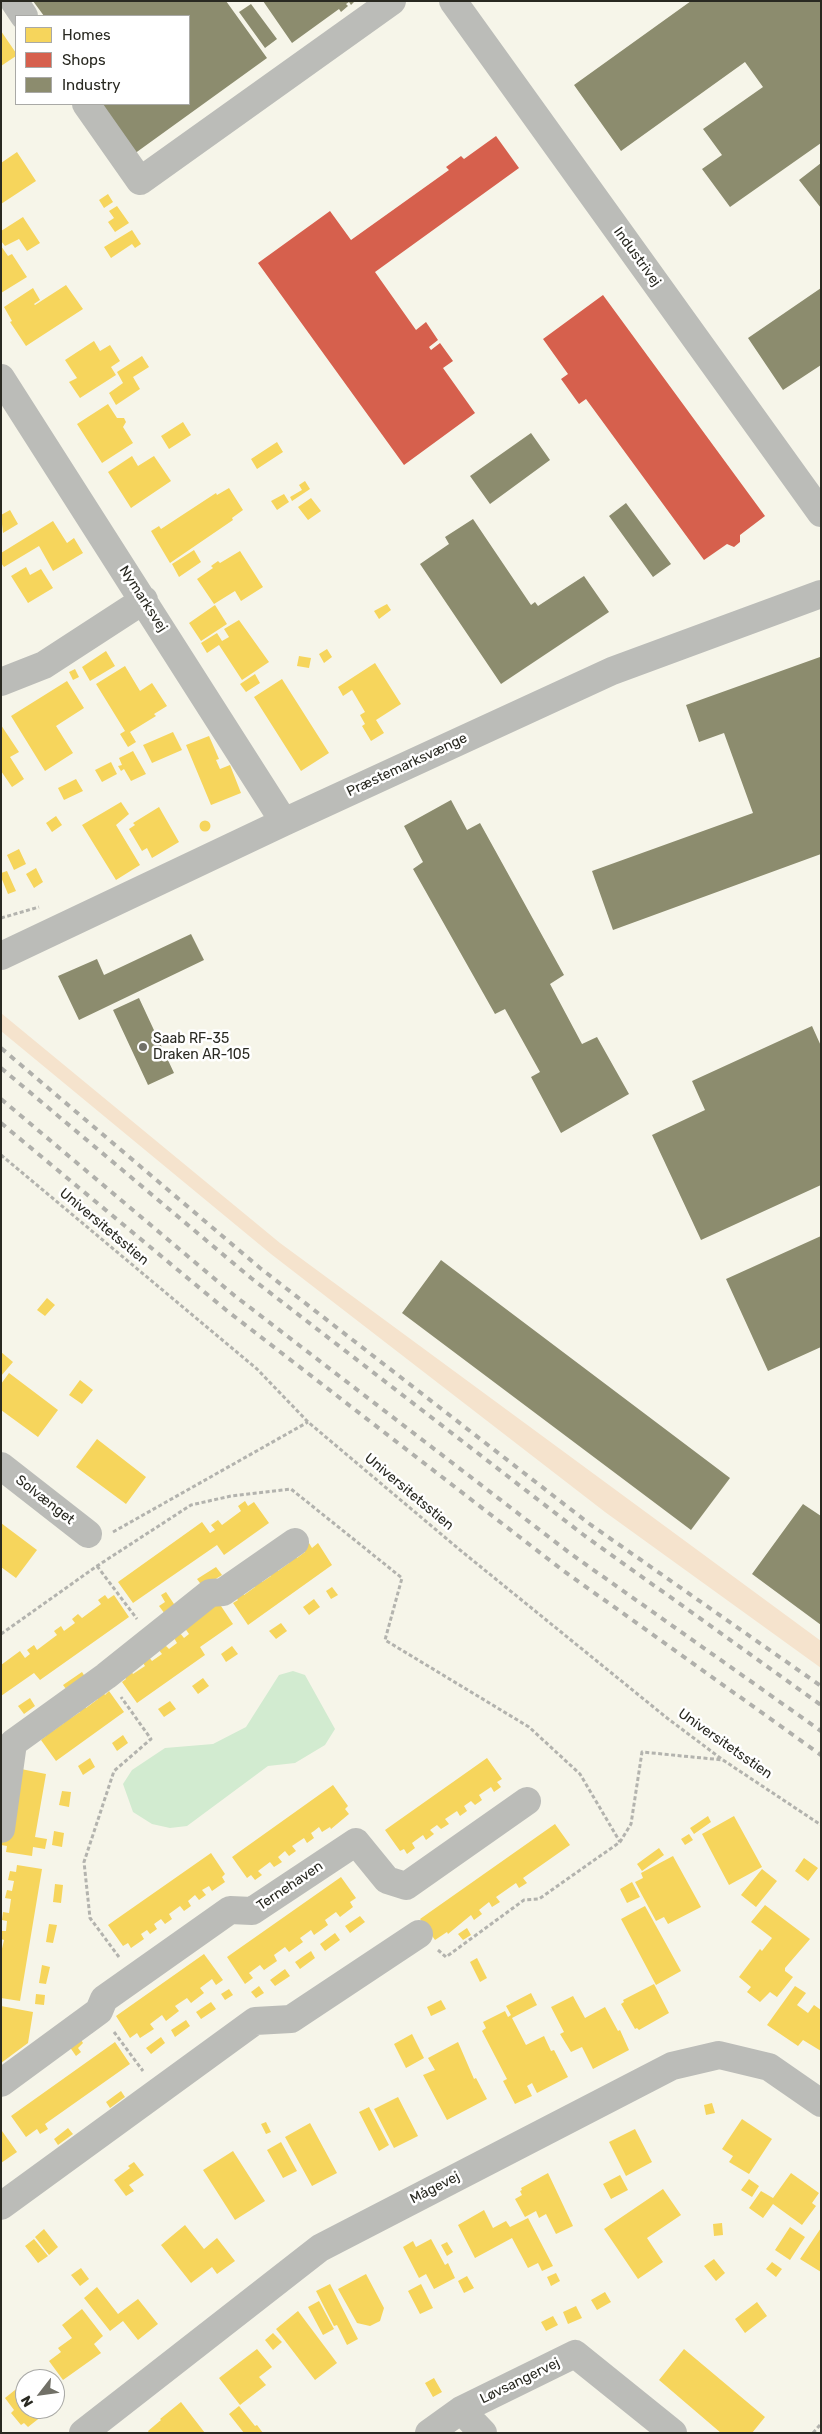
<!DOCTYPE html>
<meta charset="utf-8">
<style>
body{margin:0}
#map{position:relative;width:822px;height:2434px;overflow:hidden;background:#f6f5e9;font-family:Rubik,sans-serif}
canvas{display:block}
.frame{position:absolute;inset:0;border:2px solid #292921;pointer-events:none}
.legend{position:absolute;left:15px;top:15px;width:175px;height:90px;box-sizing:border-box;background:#fff;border:1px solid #a9a9a6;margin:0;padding:6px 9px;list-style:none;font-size:15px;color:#292921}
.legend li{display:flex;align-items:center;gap:10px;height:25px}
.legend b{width:25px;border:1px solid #a9a9a6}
.north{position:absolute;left:15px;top:2369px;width:50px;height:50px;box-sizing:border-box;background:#fff;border:1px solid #a9a9a6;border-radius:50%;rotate:240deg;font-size:14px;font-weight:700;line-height:20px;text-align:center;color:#292921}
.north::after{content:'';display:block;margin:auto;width:18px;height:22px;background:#717067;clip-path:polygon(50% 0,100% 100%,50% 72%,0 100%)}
</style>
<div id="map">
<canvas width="822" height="2434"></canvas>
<div class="frame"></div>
<ul class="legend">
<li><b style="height:14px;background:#f6d55c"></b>Homes</li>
<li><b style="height:14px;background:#d6604d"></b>Shops</li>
<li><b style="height:14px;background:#8c8c6e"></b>Industry</li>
</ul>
<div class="north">N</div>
</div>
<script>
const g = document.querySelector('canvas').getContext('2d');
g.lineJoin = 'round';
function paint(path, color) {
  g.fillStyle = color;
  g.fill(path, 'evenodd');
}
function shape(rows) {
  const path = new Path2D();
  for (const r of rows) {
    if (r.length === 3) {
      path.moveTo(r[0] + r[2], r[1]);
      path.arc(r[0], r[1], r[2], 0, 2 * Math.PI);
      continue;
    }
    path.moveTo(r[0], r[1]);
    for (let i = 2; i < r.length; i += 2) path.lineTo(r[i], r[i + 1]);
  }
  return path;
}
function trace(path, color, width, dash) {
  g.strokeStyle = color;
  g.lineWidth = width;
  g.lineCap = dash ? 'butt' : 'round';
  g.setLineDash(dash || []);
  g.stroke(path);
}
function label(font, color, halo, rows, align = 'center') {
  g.font = font + ' Rubik,sans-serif';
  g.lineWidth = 5;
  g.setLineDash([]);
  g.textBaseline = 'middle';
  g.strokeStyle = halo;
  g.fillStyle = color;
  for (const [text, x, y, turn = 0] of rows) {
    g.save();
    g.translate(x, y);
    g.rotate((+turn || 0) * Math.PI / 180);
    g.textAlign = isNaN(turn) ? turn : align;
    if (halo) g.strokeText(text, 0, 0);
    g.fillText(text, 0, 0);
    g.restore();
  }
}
paint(shape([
 [1,1013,280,1243,821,1641,821,1668,605,1512,271,1254,1,1031]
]), '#f5e3cd');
paint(shape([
 [293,1671,305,1675,335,1729,325,1745,295,1763,268,1766,187,1826,170,1828,152,1824,133,1812,123,1784,132,1770,165,1748,213,1744,246,1727,279,1675]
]), '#d2ebd0');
paint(shape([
 [1,31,16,53,16,56,1,66],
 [17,152,36,181,1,204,1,163],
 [108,194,113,202,104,208,99,200],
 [117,206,129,223,115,232,108,222,114,218,109,211],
 [23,217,40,243,27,251,19,239,5,246,1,241,1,231],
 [132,230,141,244,135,248,132,244,111,258,104,247],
 [1,246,8,256,12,254,27,277,1,293],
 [66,285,83,309,26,346,10,322,12,321,4,307,33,288,40,300,34,304,35,305],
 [94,341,100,351,110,345,120,361,111,367,116,375,80,398,69,382,77,378,65,360],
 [142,356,149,367,133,377,140,389,116,405,109,393,123,383,117,372],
 [108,404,117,418,124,418,126,422,123,427,133,443,102,463,77,424],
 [183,422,191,435,169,449,161,436],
 [277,442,283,452,257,469,251,459],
 [132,456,138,466,154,456,171,481,131,508,108,472],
 [305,481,310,489,292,501,290,497,302,490,299,485],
 [229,488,243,510,232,518,233,520,170,563,151,531,159,526,161,529,216,493,217,495],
 [284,494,289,502,277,510,271,501],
 [311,498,321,511,308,520,298,507],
 [10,510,18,524,3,533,1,515],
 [53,521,67,543,74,538,83,553,53,571,39,546,4,567,1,563,1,553],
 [194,550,201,562,179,577,172,564],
 [240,551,263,587,241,601,235,591,214,604,197,579,213,568,211,566,218,561,220,563],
 [26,567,30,575,41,569,53,588,28,603,11,576],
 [387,604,391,610,379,619,374,611],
 [215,605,227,624,201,641,189,623],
 [239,620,269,662,242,680,219,645,207,653,201,643,217,633,222,641,229,637,224,629],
 [327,649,332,657,324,663,319,654],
 [106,651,115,666,90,681,82,667],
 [299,656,311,658,309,668,297,666],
 [375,663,401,704,376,720,384,733,371,741,362,726,365,724,360,715,365,712,352,690,343,696,338,687],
 [125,666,140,691,152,683,167,706,154,714,156,716,130,732,136,742,128,747,120,734,125,731,96,684],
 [75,669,79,677,73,680,69,672],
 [255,674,260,683,246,692,240,684],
 [282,679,329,753,301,771,254,697],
 [67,681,84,708,56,726,73,753,45,771,11,716],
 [1,725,19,752,10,757,24,779,12,787,1,771],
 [173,732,182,750,152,763,143,745],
 [209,736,219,759,216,760,220,769,230,765,241,793,211,805,186,745],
 [133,751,146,774,131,781,124,769,121,771,118,766,122,765,119,758],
 [111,762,117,774,102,782,95,770],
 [76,779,83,791,64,800,58,788],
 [121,802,129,814,116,825,140,865,116,880,82,825],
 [159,807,179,842,152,858,147,848,142,851,129,829,135,825,133,823],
 [56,816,62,825,52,832,46,823],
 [205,826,5.5],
 [19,849,26,864,14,870,7,855],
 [36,868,43,882,34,888,26,874],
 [7,871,16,891,8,894,1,877,1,873],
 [47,1298,55,1305,45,1316,37,1310],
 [1,1352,13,1362,1,1376],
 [9,1373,58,1410,38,1437,1,1410,1,1384],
 [80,1380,93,1390,82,1404,69,1395],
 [97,1439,146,1477,126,1504,76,1467],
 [245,1501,248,1506,254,1502,269,1523,224,1555,217,1545,133,1603,118,1582,202,1522,210,1533,215,1530,211,1525,218,1520,222,1525,241,1511,238,1506],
 [1,1523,37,1550,16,1578,1,1567],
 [309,1543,312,1548,318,1543,332,1565,248,1625,233,1603,238,1600,234,1596,241,1591,244,1595,255,1587,252,1583,259,1578,262,1582,271,1576,268,1572,275,1567,278,1571,289,1563,286,1559,293,1554,297,1558,305,1552,302,1548],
 [216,1567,222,1575,203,1587,197,1579],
 [332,1587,338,1595,331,1599,326,1591],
 [166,1592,176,1607,165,1614,159,1606,165,1602,161,1595],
 [105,1595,108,1599,114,1595,129,1617,40,1680,34,1673,1,1696,1,1665,20,1651,25,1658,30,1654,27,1650,34,1645,37,1650,57,1635,54,1631,61,1626,64,1631,75,1623,72,1619,78,1614,82,1618,101,1604,98,1600],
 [314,1599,320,1607,309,1615,303,1607],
 [219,1603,233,1624,200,1647,205,1655,137,1703,122,1682,126,1679,123,1674,130,1669,133,1674,145,1666,141,1660,148,1656,152,1661,162,1654,158,1649,165,1645,169,1649,177,1643,174,1638,180,1633,184,1638,189,1634,184,1627],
 [281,1623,287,1631,276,1639,269,1631],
 [232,1646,238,1654,226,1662,221,1654],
 [82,1672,87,1680,69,1693,63,1685],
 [203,1678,209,1686,198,1694,192,1686],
 [101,1689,105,1695,109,1691,124,1712,56,1761,41,1740,46,1736,42,1731,53,1731,64,1723,61,1718,67,1713,71,1718,80,1712,76,1707,83,1702,86,1708,98,1699,95,1694],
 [30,1698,35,1706,24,1714,18,1706],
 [170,1701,176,1709,164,1717,158,1709],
 [123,1735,128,1743,117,1751,112,1743],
 [90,1758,95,1767,83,1775,78,1766],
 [487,1758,502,1779,497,1782,501,1787,494,1792,491,1787,479,1795,482,1800,475,1805,471,1801,464,1806,467,1811,460,1816,457,1811,445,1819,449,1824,441,1829,437,1825,430,1830,434,1834,426,1840,423,1835,412,1843,415,1848,407,1854,404,1849,400,1851,385,1830],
 [21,1769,46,1774,35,1837,47,1839,45,1849,33,1847,32,1856,6,1852,7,1846,1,1845],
 [333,1785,348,1806,345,1809,349,1814,331,1829,330,1827,322,1832,319,1827,314,1831,311,1833,314,1838,307,1843,304,1838,292,1846,296,1851,289,1856,285,1851,278,1857,282,1862,274,1867,270,1862,258,1871,262,1875,255,1880,251,1875,247,1878,232,1857],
 [62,1791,71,1792,69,1807,59,1805],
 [708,1816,711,1822,694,1834,690,1828],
 [734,1816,762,1867,729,1885,702,1834],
 [555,1824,570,1845,523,1878,527,1883,519,1888,516,1883,496,1897,500,1902,492,1907,489,1902,479,1910,482,1914,474,1920,471,1915,448,1934,447,1932,435,1940,420,1919],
 [54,1831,64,1833,62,1847,52,1845],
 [689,1834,693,1840,685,1845,681,1839],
 [659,1848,664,1855,642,1871,637,1864],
 [211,1853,225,1874,222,1877,225,1882,212,1891,209,1886,202,1890,206,1895,199,1900,195,1895,188,1901,191,1906,184,1911,180,1906,169,1914,172,1919,165,1924,161,1919,154,1924,157,1929,150,1934,147,1930,141,1934,144,1939,131,1948,128,1943,123,1946,108,1925],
 [673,1856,701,1907,668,1924,664,1917,656,1921,635,1882,643,1878,641,1873],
 [804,1858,818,1868,808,1881,795,1871],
 [17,1865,42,1869,20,2001,1,1998,1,1953,4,1940,1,1939,1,1931,6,1931,7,1921,2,1920,3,1912,9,1913,11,1899,5,1898,7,1890,12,1891,14,1881,8,1880,10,1871,16,1872],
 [762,1869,777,1881,756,1907,741,1895],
 [341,1877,356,1898,350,1902,353,1907,340,1917,336,1912,325,1920,328,1925,314,1935,311,1930,300,1938,303,1942,289,1952,285,1947,274,1955,277,1961,264,1970,260,1965,249,1973,253,1978,245,1984,227,1957],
 [632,1882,640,1897,627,1903,620,1889],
 [55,1884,63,1885,61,1903,53,1902],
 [765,1905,810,1939,785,1968,785,1971,793,1977,777,1997,770,1992,760,2002,747,1992,751,1987,739,1977,760,1949,762,1951,772,1938,751,1922],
 [645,1906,681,1971,656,1985,621,1919],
 [360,1916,365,1922,350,1933,345,1926],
 [49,1924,57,1925,53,1943,46,1942],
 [467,1928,471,1935,463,1940,458,1934],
 [335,1933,340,1940,325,1951,320,1944],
 [311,1951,315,1958,300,1969,295,1962],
 [204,1954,223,1980,216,1985,212,1979,200,1988,204,1993,191,2003,187,1998,175,2006,179,2011,166,2021,162,2015,150,2024,154,2029,140,2038,137,2033,130,2038,116,2016],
 [477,1958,487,1978,480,1982,470,1962],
 [42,1965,50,1967,46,1984,39,1983],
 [285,1969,290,1976,275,1986,270,1980],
 [654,1984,669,2013,639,2030,637,2028,635,2029,621,2004,624,2002,623,2000],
 [259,1986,264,1993,256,1998,251,1992],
 [795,1986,806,1993,797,2005,808,2013,814,2005,821,2010,821,2051,803,2040,798,2046,767,2025],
 [229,1989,233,1995,225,2000,221,1994],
 [531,1993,537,2005,512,2018,526,2045,544,2036,551,2051,554,2050,568,2077,537,2093,532,2083,527,2086,532,2096,515,2104,503,2081,507,2079,482,2031,486,2028,483,2022,505,2011,508,2017,511,2015,506,2006],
 [36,1994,45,1995,44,2005,35,2004],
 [573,1996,585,2018,605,2007,618,2031,620,2030,629,2050,593,2069,582,2047,571,2052,560,2034,564,2032,551,2007],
 [441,2000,446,2009,431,2016,427,2007],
 [211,2002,216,2009,201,2019,196,2012],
 [1,2006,33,2012,28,2043,1,2063],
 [186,2020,190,2026,175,2037,171,2030],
 [412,2034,424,2058,406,2068,394,2044],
 [78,2035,83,2043,78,2048,81,2052,76,2056,67,2043],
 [161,2037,165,2043,151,2054,146,2048],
 [115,2042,130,2064,45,2124,48,2129,40,2134,37,2129,26,2137,11,2116],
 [458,2042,474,2079,476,2078,487,2099,447,2120,423,2075,435,2070,428,2058],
 [121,2091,125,2097,110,2108,106,2102],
 [398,2097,418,2136,394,2148,374,2109],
 [712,2103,715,2113,706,2115,704,2105],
 [369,2107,389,2145,379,2151,359,2112],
 [742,2119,772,2139,749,2174,729,2162,733,2156,722,2149],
 [266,2122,271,2132,266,2134,261,2124],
 [310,2123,337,2173,312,2186,285,2137],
 [68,2128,73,2134,58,2145,54,2139],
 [635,2129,652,2162,626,2176,609,2142],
 [2,2131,17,2152,1,2163,1,2132],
 [281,2142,297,2171,283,2178,267,2150],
 [233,2151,265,2201,235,2220,203,2170],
 [134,2162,144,2175,129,2185,134,2191,126,2196,114,2180,130,2168,128,2166],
 [548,2173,573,2226,556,2234,546,2214,539,2218,536,2211,525,2217,515,2199,522,2195,520,2191,522,2190,521,2188],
 [791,2173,819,2193,812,2203,816,2206,802,2225,773,2204,763,2218,749,2208,761,2191,773,2198],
 [620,2175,628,2190,611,2199,603,2184],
 [749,2179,759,2186,752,2197,741,2190],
 [663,2189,681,2215,647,2238,663,2262,638,2279,604,2229],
 [484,2210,493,2228,506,2221,510,2227,528,2218,553,2266,542,2271,538,2263,528,2268,512,2238,475,2258,458,2225],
 [722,2223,723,2235,714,2236,713,2224],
 [185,2225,204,2249,217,2238,235,2261,217,2274,212,2267,191,2283,161,2245],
 [790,2227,805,2237,790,2260,775,2250],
 [821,2228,821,2272,800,2259],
 [44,2229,58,2247,49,2255,35,2237],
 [34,2239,48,2256,38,2263,25,2246],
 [431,2239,445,2265,448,2263,455,2278,434,2289,426,2274,419,2278,403,2247,413,2241,416,2247],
 [447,2242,453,2252,447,2256,441,2245],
 [714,2259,725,2273,716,2281,704,2266],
 [772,2262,782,2269,776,2277,766,2269],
 [81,2268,89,2279,80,2286,71,2275],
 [556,2273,560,2281,551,2286,547,2277],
 [366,2274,384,2308,380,2321,370,2326,357,2323,338,2289],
 [467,2276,474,2288,464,2293,458,2281],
 [330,2284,358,2339,347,2345,337,2325,334,2326,316,2291],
 [421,2284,433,2308,420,2314,408,2291],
 [97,2287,118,2314,138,2299,158,2324,138,2340,123,2321,110,2331,84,2298],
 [605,2292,611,2302,597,2310,591,2300],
 [319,2301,334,2329,323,2335,308,2307],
 [757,2302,767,2316,745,2333,735,2319],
 [576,2306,582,2318,568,2324,563,2312],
 [82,2309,103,2336,94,2344,101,2353,63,2380,49,2361,61,2352,58,2348,72,2338,62,2325],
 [298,2311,337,2363,315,2380,276,2329],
 [553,2316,558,2325,546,2331,541,2322],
 [273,2333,282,2342,273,2350,265,2340],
 [257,2349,272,2367,259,2377,266,2385,240,2405,219,2378],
 [684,2349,765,2417,752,2433,721,2433,659,2380],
 [434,2378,442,2392,433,2397,425,2383],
 [25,2382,25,2409,51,2409,28,2427,24,2423,21,2425,11,2413,14,2410,5,2398],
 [181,2402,205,2433,149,2433,148,2431,161,2420,160,2419],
 [239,2406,255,2426,257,2425,263,2433,244,2433,229,2414]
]), '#f6d55c');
paint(shape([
 [496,136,519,168,375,272,416,330,426,322,438,340,429,347,431,350,440,343,453,361,443,368,475,413,404,465,258,263,330,211,351,240,449,170,446,167,461,156,464,159],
 [603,295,765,516,740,535,740,542,734,547,727,544,704,560,586,399,579,404,561,379,568,374,543,339]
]), '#d6604d');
paint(shape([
 [33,1,226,1,267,58,134,154,97,104,189,104,189,16,44,16],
 [263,1,355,1,351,5,349,2,346,4,348,6,341,12,339,9,292,43],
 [691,1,821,1,821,143,730,207,702,169,722,155,703,129,763,87,745,62,621,151,574,85],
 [251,4,277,39,265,48,239,12],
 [821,163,821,208,799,180],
 [821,288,821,365,783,390,748,338],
 [531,433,550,460,490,504,470,476],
 [626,503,671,564,653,577,609,516],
 [473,519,531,605,535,602,538,606,584,576,609,612,501,684,420,564,449,544,445,537],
 [820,657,821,854,613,930,592,871,753,813,724,733,699,742,686,705],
 [451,800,467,830,480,823,564,975,550,984,582,1044,597,1037,629,1094,561,1133,531,1077,540,1072,505,1009,495,1014,413,869,423,862,404,826],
 [191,934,204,960,79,1020,58,976,97,959,104,975],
 [139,998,174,1073,148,1085,113,1010],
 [812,1026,821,1046,821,1185,701,1240,652,1135,705,1110,692,1081],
 [821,1236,821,1347,768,1371,726,1279],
 [441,1260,730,1478,691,1530,402,1313],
 [803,1504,821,1516,821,1625,752,1574]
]), '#8c8c6e');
trace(shape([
 [1,918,39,907],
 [1,1155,257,1369,308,1422,460,1550,667,1718,723,1760,821,1825],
 [113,1532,308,1422],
 [97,1566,137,1619],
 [1,1634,97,1566,191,1505,231,1496,291,1489,402,1578,385,1640,529,1727,580,1774,620,1842],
 [438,1950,446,1957,524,1900,539,1899,620,1842,631,1824,642,1752,723,1760],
 [119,1957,90,1918,84,1862,114,1771,151,1739,121,1697],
 [114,2032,143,2071],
 [813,2433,820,2425]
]), '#b3b3ae', 3, [4, 2.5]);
trace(shape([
 [14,1,24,16],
 [453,1,821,513],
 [86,104,140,181,392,1],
 [1,378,284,822],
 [1,682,44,665,144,600],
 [1,956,284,822,612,671,821,594],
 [1,1466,88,1534],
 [1,1829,13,1743,106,1676,210,1593,223,1592,295,1542],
 [1,2083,99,2011,104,1999,230,1910,252,1911,356,1842,387,1880,406,1886,527,1801],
 [1,2206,255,2021,291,2019,419,1934],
 [461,2410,483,2433],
 [83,2433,320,2248,672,2066,719,2055,769,2067,821,2103],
 [429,2433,461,2410,575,2354,673,2433]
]), '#bbbcb8', 28);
trace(shape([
 [1,1048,260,1268,591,1525,821,1686],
 [1,1068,251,1278,585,1536,821,1705],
 [1,1099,235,1296,571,1554,821,1731],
 [1,1123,226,1310,561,1569,821,1755]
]), '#b0b0ab', 4, [6, 6]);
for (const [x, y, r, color] of [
 [143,1047,5,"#717067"]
]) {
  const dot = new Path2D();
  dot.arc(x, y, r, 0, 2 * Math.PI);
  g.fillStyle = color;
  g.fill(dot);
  trace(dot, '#fff', 2);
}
label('14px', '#292921', '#fff', [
 ["Industrivej",637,257,54],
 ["Nymarksvej",143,599,57],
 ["Præstemarksvænge",407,765,-25],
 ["Universitetsstien",104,1227,40],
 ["Universitetsstien",409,1492,40],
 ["Solvænget",45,1500,38],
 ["Universitetsstien",725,1744,35],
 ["Ternehaven",290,1886,-34],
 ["Mågevej",435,2188,-27],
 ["Løvsangervej",520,2381,-26]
]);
label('14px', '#292921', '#fff', [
 ["Saab RF-35",153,1039],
 ["Draken AR-105",153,1055]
], 'left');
</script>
